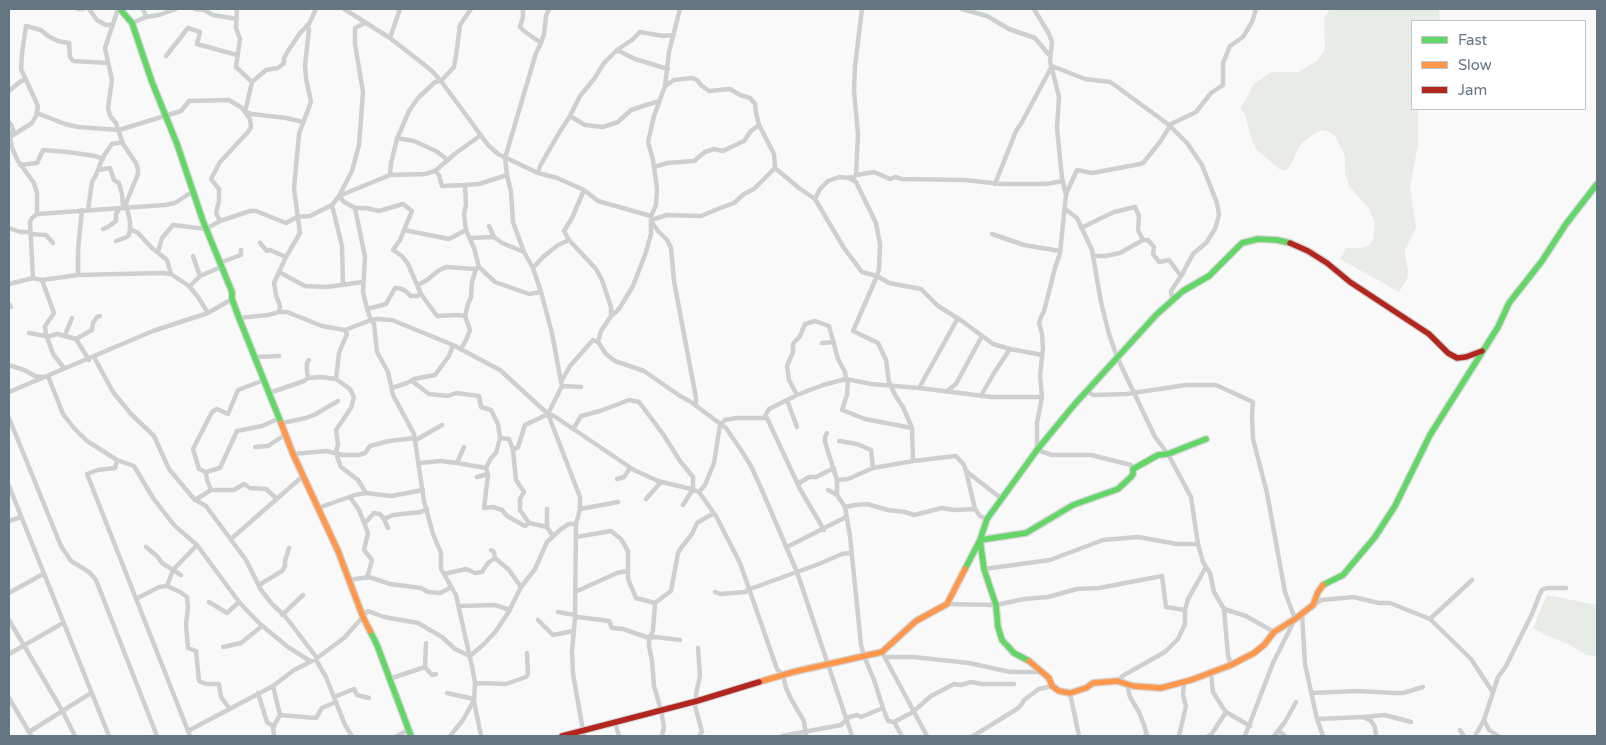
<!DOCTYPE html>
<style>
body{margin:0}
#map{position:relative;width:1606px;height:745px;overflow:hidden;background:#f9f9f9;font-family:"Varela Round",sans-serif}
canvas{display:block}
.frame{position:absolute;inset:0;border:10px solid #657683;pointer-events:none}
.legend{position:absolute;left:1411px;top:20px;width:175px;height:90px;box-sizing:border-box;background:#fff;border:1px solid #c1c8cd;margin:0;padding:6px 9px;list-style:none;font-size:15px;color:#657683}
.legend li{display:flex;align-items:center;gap:10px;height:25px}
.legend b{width:25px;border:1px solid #c1c8cd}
</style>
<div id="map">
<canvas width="1606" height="745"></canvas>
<div class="frame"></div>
<ul class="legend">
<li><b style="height:6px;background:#63d668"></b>Fast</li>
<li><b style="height:6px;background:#ff974d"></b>Slow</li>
<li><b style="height:6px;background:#b3261e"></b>Jam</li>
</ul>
</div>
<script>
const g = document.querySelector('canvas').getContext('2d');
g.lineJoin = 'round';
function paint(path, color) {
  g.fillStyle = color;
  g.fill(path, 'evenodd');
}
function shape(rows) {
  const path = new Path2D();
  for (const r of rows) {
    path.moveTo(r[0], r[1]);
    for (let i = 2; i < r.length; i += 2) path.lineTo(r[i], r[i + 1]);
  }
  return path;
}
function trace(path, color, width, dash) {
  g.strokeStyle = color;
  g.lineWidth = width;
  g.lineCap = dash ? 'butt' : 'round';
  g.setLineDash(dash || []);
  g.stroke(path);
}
paint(shape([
 [1330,9,1439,9,1440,21,1412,21,1412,109,1418,109,1418,144,1410,187,1416,228,1405,249,1405,256,1408,271,1407,279,1399,292,1340,259,1346,248,1361,248,1368,246,1373,240,1375,223,1369,209,1349,186,1345,172,1345,156,1335,136,1329,132,1322,130,1315,133,1302,143,1298,149,1291,164,1286,170,1279,169,1256,149,1250,135,1245,114,1240,108,1247,98,1253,85,1265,76,1272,72,1298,72,1317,61,1325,50,1324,19],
 [1547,595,1597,605,1597,656,1587,655,1581,652,1568,644,1546,635,1533,628]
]), '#e8ebe6');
const fast = shape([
 [120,9,132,23,152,82,177,144,203,221,232,292,232,299,239,318,281,423],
 [965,569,980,540,987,519,1037,450,1074,405,1157,314,1183,291,1209,276,1242,243,1258,239,1277,240,1290,243],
 [1323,585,1343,575,1375,537,1395,506,1430,435,1498,327,1509,303,1542,261,1566,224,1597,184],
 [370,631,377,645,411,736],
 [1029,661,1014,653,1002,640,998,627,996,605,984,569,980,540,1026,533,1073,505,1118,489,1131,477,1133,474,1133,469,1158,455,1168,454,1206,439]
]);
const slow = shape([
 [281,423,293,454,338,551,363,617,370,631],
 [1029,661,1049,678,1052,686,1059,691,1070,693,1086,688,1093,683,1117,681,1133,686,1161,688,1191,680,1231,665,1254,653,1264,645,1274,632,1295,619,1313,605,1318,592,1323,585],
 [759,682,793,672,882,652,916,621,947,604,965,569]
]);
const jam = shape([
 [1290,243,1308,251,1327,263,1350,282,1429,334,1448,353,1457,358,1466,357,1482,351],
 [562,736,697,701,759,682]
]);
trace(fast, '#d5d6d7', 8);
trace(slow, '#d5d6d7', 8);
trace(jam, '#d5d6d7', 8);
trace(shape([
 [78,9,83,9],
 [89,9,97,20,106,25,112,25],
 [118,9,105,48,112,80,108,108,110,116,116,123,123,144,136,163,138,169,138,174,126,203,130,222,130,229,138,233,152,248,167,260,171,274],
 [143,9,146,17],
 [195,9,204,10,213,15,237,19],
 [237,9,236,28,240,39,236,67,252,82],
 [344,9,390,38,431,70,441,81,488,145,498,154,538,173,557,178,584,190,572,218,564,231,569,240,596,269,602,280,611,307,611,316],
 [523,9,523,17,520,27,524,31,541,43,536,53,505,158,507,175,511,192,513,222,524,252,533,268,541,292,552,333,561,382],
 [680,9,669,52,665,86,654,116,648,142,653,160,657,189,656,205,651,216,651,234,646,252,633,286,619,309,611,316,601,331,598,342,606,354,615,361,644,371,680,396,691,402,726,428,741,450,751,466,761,488,797,572,852,736],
 [962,9,987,16,1009,29,1035,38,1050,56],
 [1034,9,1049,34,1052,42,1050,61,1059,97,1057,128,1062,178,1066,195,1060,253,1055,268,1044,311,1041,317,1039,323,1042,334,1043,348,1040,376,1042,397,1037,423,1037,450,1052,455,1091,455,1131,465,1133,469],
 [132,23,146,17,159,15,176,9],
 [365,23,355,28,355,44,363,92,359,145,352,171,339,196,344,202,355,208,366,208,379,211,403,204,412,211,404,230,449,239,466,230],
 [390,38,400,9],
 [541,43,544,34,546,16,549,9],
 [617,50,635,59,668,69],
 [166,56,188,28,200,32,197,44,237,55],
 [665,86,674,80,692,78,697,80,702,86,709,91,730,89,740,95,750,98,755,104,756,113,759,125,774,154,775,168],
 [9,91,21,81,26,80],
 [37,113,65,124,78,127,119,130,181,111,189,101,229,100,242,108,245,112,252,114,286,118,303,122],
 [570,116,585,125,603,127,618,122,631,110,659,101],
 [9,122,12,126,13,130,10,136,12,148,18,161,34,183,37,193,37,214],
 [1169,125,1196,112,1211,93,1223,85,1223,63,1230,46,1243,37,1252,22,1256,9],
 [10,137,32,123,36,116,38,106,21,69,22,53,26,26,41,30,48,36,58,41,69,43,70,57,73,61,108,63],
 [397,138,414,141,436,151,448,160],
 [20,165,37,163,43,150,68,152,95,156,103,159],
 [654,167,667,163,694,161,705,152,714,149,723,151,744,141,751,131,759,125],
 [98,170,110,168,114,180,119,183,122,194,123,206],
 [435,171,439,175,442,186,465,185],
 [538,173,540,166,559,133,570,116,580,96,594,79,604,63,617,50,632,40,640,32,663,36,674,35],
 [390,175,391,163,397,139,409,111,418,98,435,82,441,81,454,67,456,56,460,25,471,9],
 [507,175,479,184,465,185,466,205,464,214,466,230,474,248,479,267,495,282,529,294,541,292],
 [856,175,858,134,854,91,855,66,862,9],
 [850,177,853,178,856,175,874,172,890,179,895,177,902,179,964,180,1002,184,1046,184,1063,181],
 [995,184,1016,131,1022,122,1052,66,1085,79,1110,82,1116,86,1169,125,1187,143,1202,165,1217,203,1219,215,1215,229,1206,243,1193,254,1188,263,1183,273,1171,291,1172,300],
 [584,190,598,201,651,216],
 [1066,194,1077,170,1092,173,1140,164,1143,163,1160,142,1170,126],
 [815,199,844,248,862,272,877,276,853,331,878,343,886,360,889,382,895,395,903,407,912,428,913,461],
 [332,205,342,246,343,285],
 [355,208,365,257,363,292,367,309,371,320,374,324,377,352,388,372,393,395,414,434,424,501,433,534,441,553,441,569,456,595,473,671,475,683,474,700,463,720,450,736],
 [1065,209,1077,218,1092,250,1101,302,1109,334,1117,357,1155,437,1168,454,1191,497,1198,544,1203,562,1210,573,1214,592,1224,609,1228,655,1231,665],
 [88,210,92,182,96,175,103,157,112,144,123,142],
 [651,220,667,215,701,216,718,209,734,203,744,194,754,189,775,168,799,188,815,199,820,189,828,181,839,177,849,178,856,182,876,223,880,244,879,269,877,276,889,283,921,289,938,306,962,321,993,344,1010,349,1042,355],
 [220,221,216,213,219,201,219,189,211,179,220,162,248,132,251,127,250,119,245,112,252,82,266,70,278,68,284,63,284,58,288,51,300,33,309,24,316,9],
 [651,221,658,231,667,240,671,248,674,281,696,398,696,406],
 [489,226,494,237,502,243,524,252],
 [9,228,20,232,30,232],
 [1081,228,1114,212,1135,207,1139,216,1138,230,1143,240,1148,240,1154,247,1153,254,1159,262,1169,260,1181,276],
 [103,229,108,227,116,221,116,214,120,208],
 [404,230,400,240,393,250,402,256,408,264,421,294,437,316,458,315,465,316],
 [30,234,46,235,53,243],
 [992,234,1024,245,1060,251],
 [471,238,494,237],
 [116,241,127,237,129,235,130,229],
 [260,243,267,251,270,250,286,257],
 [158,252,162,238,173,225,206,229,220,221,250,211,256,211,286,223,297,217,310,216,332,205,339,196,390,175,425,174,435,171,456,153,481,135],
 [193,256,200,276],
 [1093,256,1106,256,1120,253,1143,240],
 [219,263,241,255,241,250],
 [533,268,543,257,558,245,569,240],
 [279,272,305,286,326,287,363,282],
 [78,275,78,250,82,210],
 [33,278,30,222,32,218,37,214,165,205,175,203,187,195,194,192],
 [42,280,54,313,45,326,46,336,47,337,53,354,64,368],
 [9,284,33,278,42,280,78,275,162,273,171,274,189,286,198,297,208,313],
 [418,285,427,280,438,271,446,267,476,269],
 [189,287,200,276,221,267],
 [9,304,11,307],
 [367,309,386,304,395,288,398,288,404,290,411,296,417,296,421,294],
 [279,312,280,306,276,295,274,283,286,257,300,233,294,189,299,134,311,102,306,78,305,65,309,29,307,25],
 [239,318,268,315,279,312,287,312,322,326,345,330,371,320,377,319,392,320,453,345,500,370,548,414,554,416,634,470,658,481,691,489,699,492,716,516,740,563,777,669,783,675,786,688,791,699,804,721,806,736],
 [345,330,347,334,339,353,336,379,350,389,354,397,351,408,336,430,338,444,336,453,341,467,358,480,366,493,391,496,423,490],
 [29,333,46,336],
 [65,335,72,318],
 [47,337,57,334,76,339,89,360],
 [76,339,92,330,93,323,97,317,100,316],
 [822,343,834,342],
 [461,349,467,338,470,330,465,316,468,304,471,297,472,282,476,269,479,267],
 [94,357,113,392,131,414,154,436,169,469,194,499,206,506,246,560,261,590,272,604,285,616,317,658],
 [255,357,279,356],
 [9,365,24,370,35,376,43,377],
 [48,376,63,414,73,427,87,441,117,460,134,466,153,498,163,511,175,526,197,545,239,602,260,624,288,647,310,661],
 [308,378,307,371,307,363,309,360],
 [848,379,847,395,842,410,865,419,912,428],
 [412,381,429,394,448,396,456,393,479,396,481,407,491,410,498,424,500,438,496,453,491,458,486,468,457,463,441,461,419,463],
 [562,386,581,387],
 [392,388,407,383,414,379,435,375,449,356,453,345],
 [919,388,958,318],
 [947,391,956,384,982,336],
 [1087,391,1093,395,1126,394,1186,385,1216,385,1253,402,1252,415,1253,439,1267,493,1285,592,1295,619,1273,663,1245,736],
 [9,392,153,331,208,313,232,299],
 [269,393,304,381,308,378,321,377,336,379],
 [797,395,789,380,787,366,793,352,793,344,800,336,805,324,815,321,829,326,838,359,845,372,846,379],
 [981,396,994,373,1010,349],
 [787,400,797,427],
 [548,414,580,497,580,509,576,524,575,618,572,651,573,674,584,736],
 [9,418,61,546,71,561,89,572,96,580,157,736],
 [764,418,769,409,797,395,823,385,846,379,871,384,919,388,992,397,1042,397],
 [282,423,306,418,316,414,338,401],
 [574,428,581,416,600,411,629,400,639,402,663,434,680,461,693,477,693,489,683,505],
 [827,433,825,437,825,442,837,480,837,495],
 [500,438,509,439,513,450,516,480,524,492,520,499,520,510,529,523],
 [416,440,442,425],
 [839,441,857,444,871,450,873,468],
 [255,447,268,446,286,434],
 [513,450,518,447,525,425,548,414,562,386,561,382,570,366,593,340,598,342],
 [293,454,326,451,343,455,359,455,365,453,370,446,389,441,415,438],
 [117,460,115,468,98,470,87,474,190,736],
 [457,463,464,447],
 [486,468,488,475,484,508,493,507,502,510,507,516,525,526,529,523,547,527,553,536],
 [966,471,975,509,980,516,987,519],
 [206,472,220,468,237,431,262,426,280,418],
 [477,477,488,474],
 [617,479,624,477,630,468],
 [837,480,848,479,873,468,913,461,956,456,964,465,966,471,1002,499],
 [798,484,809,477,816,477,834,468],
 [9,486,109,736],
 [211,490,234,490,244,484,250,488,266,489,277,499],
 [828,490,837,495,845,507,850,536,861,645,864,656,874,680,883,708],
 [699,492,705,485,714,463,720,425,725,420,736,418,767,418,800,489,824,530],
 [350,497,359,510,368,533,364,550,372,560,367,578],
 [646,499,661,482],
 [195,500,211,490,207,480,206,472,199,469,193,449,212,412,217,409,228,414,238,390,264,380],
 [845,507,855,505,867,504,888,510,905,512,914,515,942,508,954,510,975,509],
 [318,508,355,495,366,493],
 [547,509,547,527],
 [580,509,618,502],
 [384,519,393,515,421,512,427,509],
 [9,521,21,517],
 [365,523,374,513,380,514,384,519,388,528],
 [576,537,611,531,621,539,628,551,628,579,636,598,655,603,671,591,678,553,681,548,692,534,697,523,714,513],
 [231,539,303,476],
 [146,547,157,556,162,563,181,575],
 [787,547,846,517],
 [491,550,494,552,495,558],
 [984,569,1050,560,1103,540,1138,537,1177,544,1198,544],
 [444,574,466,569,475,573,482,572,488,563,495,558,509,570,521,587],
 [349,580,369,577,390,584,421,588,428,592,440,593,450,588,450,584],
 [259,585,282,571,285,566,285,561,289,548],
 [167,586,180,592,187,597,188,608,186,624,188,648,196,651,199,681,206,684,219,684,221,697,230,709],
 [575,592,617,573,627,571],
 [715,592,720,594,745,592,750,589,819,564,842,554,851,553],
 [9,593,43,574],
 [136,599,159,587,167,586,173,570,197,545],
 [209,602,227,613,239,602],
 [655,603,653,631,649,638,649,646,652,661,654,686,661,710,664,727,662,736],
 [947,604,996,605,1024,599,1048,597,1077,589,1099,588,1162,576,1166,607,1185,610],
 [1313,605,1322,600,1353,597,1379,603,1390,603,1430,619,1471,659,1492,691],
 [459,606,495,605,510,610],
 [1224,609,1246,616,1274,632],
 [558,612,575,615,578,617,609,621,612,628,623,629,649,638,655,637,680,640],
 [1302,614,1305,664,1317,719,1323,736],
 [282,615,303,595],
 [1430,619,1472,580],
 [9,620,63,712,75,736],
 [538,620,553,635,573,631],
 [223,647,241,643,262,626],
 [9,654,63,623],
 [470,656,484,644,496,631,508,613,521,587,535,569,547,542,561,529,569,524,576,524],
 [884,656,927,736],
 [885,657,913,657,969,663,1010,672,1042,672],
 [425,667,432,675,436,674],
 [1211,673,1213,692,1223,708,1226,712,1250,726],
 [389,679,425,667,426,643],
 [1117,681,1124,675,1165,652,1178,639,1185,624,1185,610,1188,599,1206,567],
 [475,683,506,684,526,677,528,674,527,653],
 [1127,684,1130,697,1139,712,1144,725,1147,735,1145,736],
 [273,686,280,715,316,718,322,708,336,702],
 [258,693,267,722,274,727],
 [447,693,474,699],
 [1070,693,1079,736],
 [1311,693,1357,691,1394,693,1403,693,1423,687],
 [334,697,354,689,357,695,369,698],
 [9,698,29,732],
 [474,701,481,736],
 [697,701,696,694,700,676,698,648],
 [694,702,702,732,699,736],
 [1364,717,1385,715,1411,722],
 [1317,719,1364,717,1371,721,1375,727,1376,736],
 [1484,720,1489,730,1498,736],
 [615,722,619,736],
 [894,722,902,736],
 [1460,730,1464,736],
 [188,731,273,686,294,670,312,661],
 [1279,731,1285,736],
 [31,736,29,732,91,693],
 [274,736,273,727,280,715],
 [352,736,345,725,326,677,316,660,317,658,344,638,368,611,384,617,418,623,442,637,455,649,470,656],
 [397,736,408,730],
 [782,736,841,725,849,717,857,715,861,717,883,708,888,721,894,722,913,712,931,696,954,684,961,685,971,682,982,684,1014,684],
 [973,736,1017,709,1022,704,1024,700,1039,689,1052,686],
 [1179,736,1186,706,1183,695,1184,682],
 [1208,736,1211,735,1226,712],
 [1274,736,1285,722,1296,702],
 [1475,736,1484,720,1498,677,1506,666,1532,614,1539,596,1542,590,1547,588,1566,588]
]), '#cecfd0', 4.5);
trace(fast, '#63d668', 5.5);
trace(slow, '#ff974d', 5.5);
trace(jam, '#b3261e', 5.5);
</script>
